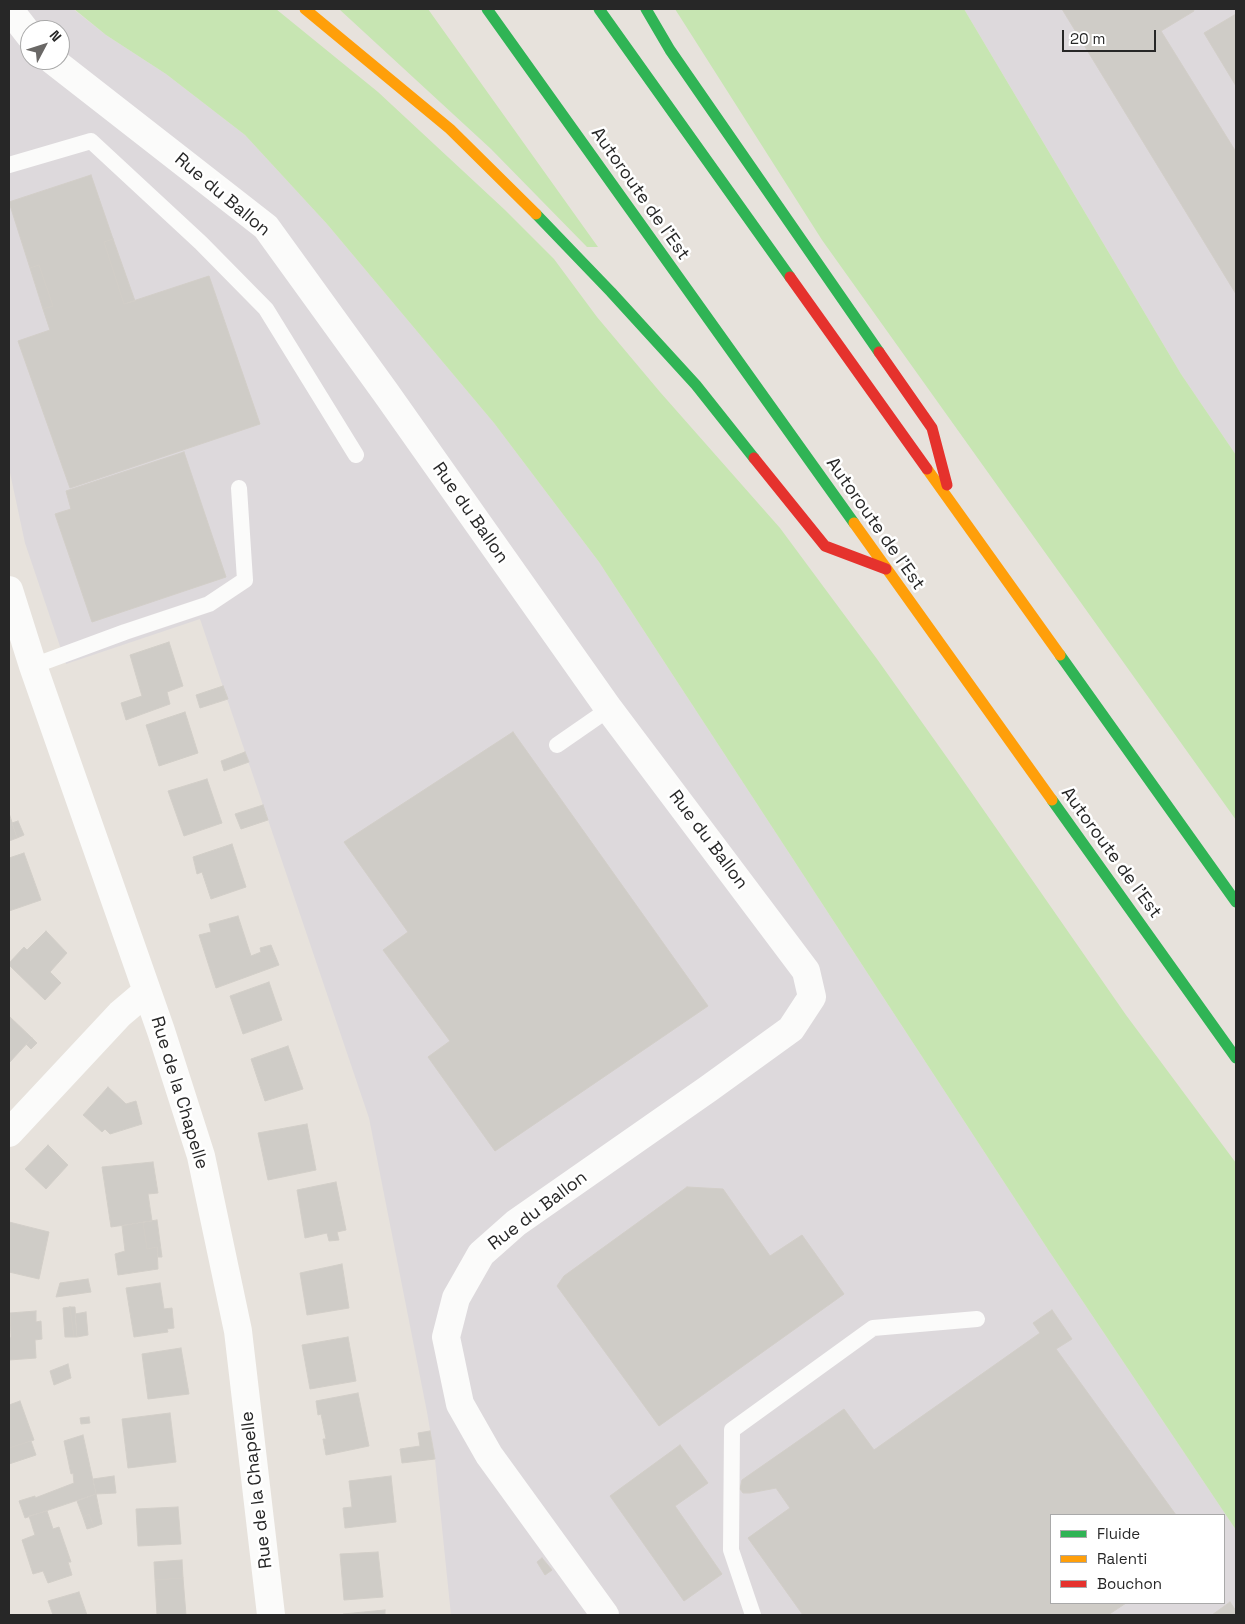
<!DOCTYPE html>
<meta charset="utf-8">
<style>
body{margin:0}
#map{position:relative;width:1245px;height:1624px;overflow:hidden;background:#e7e2dc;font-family:"Space Grotesk",sans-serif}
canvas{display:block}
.frame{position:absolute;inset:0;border:10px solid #272727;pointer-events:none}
.legend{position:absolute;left:1050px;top:1514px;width:175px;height:90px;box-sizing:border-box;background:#fff;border:1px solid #a9a9a9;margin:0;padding:6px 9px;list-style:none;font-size:15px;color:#272727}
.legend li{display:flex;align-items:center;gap:10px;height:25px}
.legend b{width:25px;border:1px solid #a9a9a9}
.north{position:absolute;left:20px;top:20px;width:50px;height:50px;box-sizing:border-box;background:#fff;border:1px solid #a9a9a9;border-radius:50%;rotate:50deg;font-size:14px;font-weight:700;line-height:20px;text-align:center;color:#272727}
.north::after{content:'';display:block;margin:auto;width:18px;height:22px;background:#6a6866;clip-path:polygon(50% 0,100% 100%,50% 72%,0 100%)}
.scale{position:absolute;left:1062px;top:30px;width:94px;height:22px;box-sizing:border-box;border:2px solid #272727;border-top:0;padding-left:6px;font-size:15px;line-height:18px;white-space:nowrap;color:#272727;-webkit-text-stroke:4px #fff;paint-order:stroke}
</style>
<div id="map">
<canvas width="1245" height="1624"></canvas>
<div class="frame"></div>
<ul class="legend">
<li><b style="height:6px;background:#30b455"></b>Fluide</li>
<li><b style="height:6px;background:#ff9f0a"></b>Ralenti</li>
<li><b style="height:6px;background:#e5322d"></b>Bouchon</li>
</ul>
<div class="north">N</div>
<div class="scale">20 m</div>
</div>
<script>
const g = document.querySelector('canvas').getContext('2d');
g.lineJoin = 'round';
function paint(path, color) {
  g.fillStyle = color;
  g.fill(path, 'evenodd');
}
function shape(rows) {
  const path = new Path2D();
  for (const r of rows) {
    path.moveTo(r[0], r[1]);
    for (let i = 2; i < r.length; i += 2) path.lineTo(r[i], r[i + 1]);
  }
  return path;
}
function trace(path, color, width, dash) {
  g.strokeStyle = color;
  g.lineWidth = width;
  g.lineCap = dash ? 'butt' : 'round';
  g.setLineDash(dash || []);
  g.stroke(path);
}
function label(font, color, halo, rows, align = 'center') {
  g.font = font + ' "Space Grotesk",sans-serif';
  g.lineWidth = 5;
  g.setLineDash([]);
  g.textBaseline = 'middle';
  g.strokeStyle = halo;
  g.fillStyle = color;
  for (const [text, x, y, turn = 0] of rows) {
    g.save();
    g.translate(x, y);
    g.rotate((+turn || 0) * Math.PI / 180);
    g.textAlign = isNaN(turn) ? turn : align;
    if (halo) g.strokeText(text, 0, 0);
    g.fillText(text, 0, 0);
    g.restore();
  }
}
paint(shape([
 [9,9,73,9,106,35,166,74,245,135,327,224,494,423,599,562,1049,1251,1236,1530,1236,1615,451,1615,435,1459,427,1412,369,1118,200,619,66,664,25,543,9,468],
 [30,30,60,30,60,60,30,60],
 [1051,1515,1224,1515,1224,1603,1051,1603],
 [964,9,1236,9,1236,455,1181,374]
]), '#ddd9dc');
paint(shape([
 [74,9,276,9,378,92,505,210,554,259,597,317,660,392,780,528,877,659,953,766,1126,1015,1236,1163,1236,1530,1049,1251,599,562,494,423,327,224,245,135,166,74,106,35],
 [339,9,428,9,598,247,587,247,491,149],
 [675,9,964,9,1181,374,1236,455,1236,820,822,240]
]), '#c7e5b2');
const building = shape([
 [1062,9,1193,9,1194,11,1161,31,1236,152,1236,294,1062,9],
 [1236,14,1236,86,1204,33,1236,14],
 [91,175,113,239,104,242,124,304,209,276,260,424,70,488,18,341,50,330,43,309,53,306,39,265,30,268,9,202,91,175],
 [113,239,135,301,124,304,104,242,113,239],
 [39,265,53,306,43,309,30,268,39,265],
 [184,452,226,577,92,622,55,514,71,509,66,491,184,452],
 [169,642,183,686,167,692,170,704,126,720,121,703,142,696,130,655,169,642],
 [223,686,228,699,200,708,196,695,223,686],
 [185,712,198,753,159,766,146,725,185,712],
 [513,732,708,1006,495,1151,428,1057,450,1041,383,950,408,932,344,842,513,732],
 [245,752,249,762,224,771,221,761,245,752],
 [207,779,222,823,184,836,168,791,207,779],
 [263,805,268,820,241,829,235,814,263,805],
 [9,813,17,838,9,841,9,813],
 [18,821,24,835,17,838,12,823,18,821],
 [232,844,246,887,211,899,202,872,197,874,193,857,232,844],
 [24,853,41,900,9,911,9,858,24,853],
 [238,916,251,956,261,952,260,948,271,945,279,965,216,988,199,935,211,932,209,924,238,916],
 [46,931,67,953,50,972,61,983,45,1000,9,965,9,963,24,947,27,950,46,931],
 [269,982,282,1020,243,1034,230,996,269,982],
 [9,1016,32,1038,9,1063,9,1016],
 [32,1038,37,1043,31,1049,26,1044,32,1038],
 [288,1046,303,1089,265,1101,251,1059,288,1046],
 [108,1087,126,1104,136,1101,142,1124,110,1134,105,1129,102,1132,83,1115,108,1087],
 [307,1124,316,1170,268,1180,258,1133,307,1124],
 [48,1145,68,1165,46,1189,25,1169,48,1145],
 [153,1162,158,1193,148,1194,152,1221,111,1227,102,1167,153,1162],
 [336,1182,346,1230,337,1232,339,1240,329,1241,327,1233,305,1238,297,1190,336,1182],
 [687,1187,723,1189,770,1256,802,1235,844,1294,659,1426,557,1286,564,1276,687,1187],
 [157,1220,162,1257,158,1257,157,1247,147,1249,143,1222,157,1220],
 [9,1222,49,1232,39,1279,9,1272,9,1222],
 [143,1222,147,1249,157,1247,158,1269,118,1275,115,1254,125,1251,122,1226,143,1222],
 [342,1264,349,1308,307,1315,300,1273,342,1264],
 [88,1279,91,1292,56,1297,60,1283,88,1279],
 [160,1283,164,1309,172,1308,174,1328,167,1329,168,1332,134,1337,126,1288,160,1283],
 [70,1307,74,1337,65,1337,63,1308,70,1307],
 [70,1307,75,1307,77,1337,74,1337,70,1307],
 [1052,1310,1072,1339,1056,1349,1176,1515,1051,1515,1051,1603,1126,1603,1108,1615,803,1615,748,1538,790,1508,776,1488,750,1493,743,1493,740,1489,742,1480,844,1409,874,1450,1040,1333,1033,1323,1052,1310],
 [36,1311,36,1322,41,1321,42,1339,35,1340,36,1358,9,1360,9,1338,11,1337,10,1313,36,1311],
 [86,1312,88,1335,77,1337,75,1314,86,1312],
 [348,1337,356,1381,310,1389,302,1345,348,1337],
 [181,1348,189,1394,148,1399,142,1354,181,1348],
 [68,1364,71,1378,54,1385,50,1371,68,1364],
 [358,1393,369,1446,326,1455,323,1439,326,1439,321,1414,318,1415,316,1401,358,1393],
 [20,1401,34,1440,9,1448,9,1405,20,1401],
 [170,1413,176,1462,128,1468,122,1419,170,1413],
 [89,1417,90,1423,81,1424,80,1418,89,1417],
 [430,1431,435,1459,402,1463,400,1449,420,1446,418,1433,430,1431],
 [83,1435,96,1494,25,1518,19,1501,35,1496,35,1498,74,1483,73,1473,71,1474,64,1441,83,1435],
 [31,1441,36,1455,9,1464,9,1448,31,1441],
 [680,1445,708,1483,675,1506,722,1574,684,1601,610,1496,680,1445],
 [114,1476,116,1493,96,1494,93,1479,114,1476],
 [391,1476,396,1522,345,1528,343,1508,352,1507,349,1481,391,1476],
 [96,1494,102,1524,94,1527,89,1514,83,1517,77,1501,96,1494],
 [178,1507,181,1544,138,1546,136,1509,178,1507],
 [47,1511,53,1529,59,1527,71,1562,68,1562,72,1575,48,1583,43,1571,33,1574,22,1540,35,1535,29,1516,47,1511],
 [89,1514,94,1527,87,1529,83,1517,89,1514],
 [378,1552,383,1597,344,1600,340,1554,378,1552],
 [542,1558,552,1570,545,1575,537,1562,542,1558],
 [182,1560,183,1578,155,1580,154,1562,182,1560],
 [183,1578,186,1615,157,1615,155,1580,183,1578],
 [79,1592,87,1615,53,1615,48,1601,79,1592],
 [1230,1602,1236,1611,1236,1615,1212,1615,1230,1602],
 [385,1610,385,1615,344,1615,343,1614,385,1610]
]);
paint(building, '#cfccc7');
trace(building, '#d2cec8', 1);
trace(shape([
 [9,165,91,141,201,243,266,309,356,455],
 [33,666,125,632,209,604,245,580,239,488],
 [557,745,609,709],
 [753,1615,731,1550,732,1430,873,1328,977,1319]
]), '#fbfbfa', 16);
trace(shape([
 [9,9,30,36],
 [52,60,266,227,386,393,609,709,806,971,812,997,791,1029,708,1089,516,1223,481,1254,456,1298,446,1337,460,1404,489,1455,605,1615],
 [9,590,33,666,161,1031,201,1156,238,1331,271,1615],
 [9,1133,120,1014,146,992]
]), '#fbfbfa', 28);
trace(shape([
 [487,9,854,523],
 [599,9,790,277],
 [646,9,670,50,879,352],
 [536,214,611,292,696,385,754,458],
 [1060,655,1236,902],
 [1052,800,1236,1058]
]), '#30b455', 11);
trace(shape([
 [305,9,450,129,536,214],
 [927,469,1060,655],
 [854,523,1052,800]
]), '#ff9f0a', 11);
trace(shape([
 [790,277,927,469],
 [879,352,932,428,947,485],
 [754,458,825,546,886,569]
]), '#e5322d', 11);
label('18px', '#272727', '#fff', [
 ["Autoroute de l’Est",640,194,55],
 ["Rue du Ballon",222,195,40],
 ["Rue du Ballon",470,513,55],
 ["Autoroute de l’Est",875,524,55],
 ["Rue du Ballon",708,840,53],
 ["Autoroute de l’Est",1111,853,54],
 ["Rue de la Chapelle",179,1093,73],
 ["Rue du Ballon",538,1211,-37],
 ["Rue de la Chapelle",257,1490,-97]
]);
</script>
